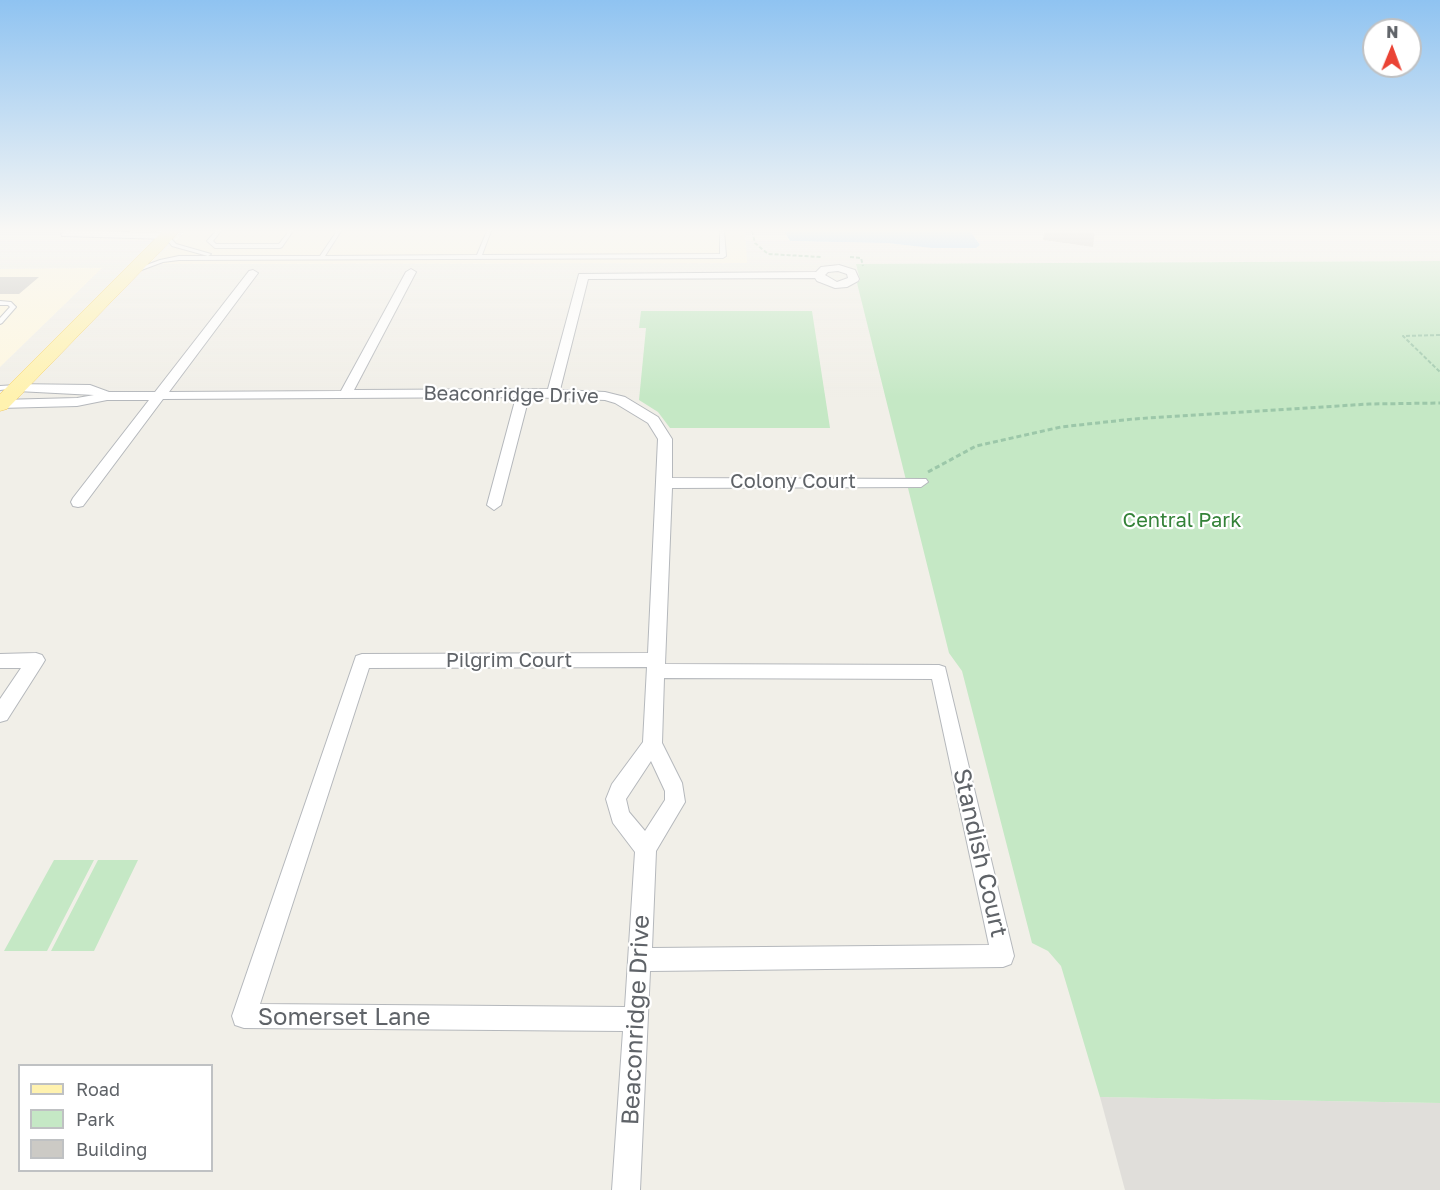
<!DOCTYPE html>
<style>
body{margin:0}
#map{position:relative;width:1440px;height:1190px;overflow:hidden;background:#f1efe8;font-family:"Golos Text",sans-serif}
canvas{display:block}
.legend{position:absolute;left:18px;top:1064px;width:195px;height:108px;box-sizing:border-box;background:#fff;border:2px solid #bfc1c3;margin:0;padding:8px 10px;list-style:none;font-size:18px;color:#5f6368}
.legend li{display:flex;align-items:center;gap:12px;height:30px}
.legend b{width:30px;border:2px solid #bfc1c3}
.north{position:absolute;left:1362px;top:18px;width:60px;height:60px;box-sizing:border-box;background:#fff;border:2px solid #bfc1c3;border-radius:50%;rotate:1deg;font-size:16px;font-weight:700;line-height:24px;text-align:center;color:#5f6368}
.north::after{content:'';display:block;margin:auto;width:21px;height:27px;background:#ea4335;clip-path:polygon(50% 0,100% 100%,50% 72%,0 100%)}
</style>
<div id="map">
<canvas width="1440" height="1190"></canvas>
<ul class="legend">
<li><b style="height:8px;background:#fff2af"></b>Road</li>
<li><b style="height:16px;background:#c5e8c5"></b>Park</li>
<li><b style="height:16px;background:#cccac5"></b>Building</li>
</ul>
<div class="north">N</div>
</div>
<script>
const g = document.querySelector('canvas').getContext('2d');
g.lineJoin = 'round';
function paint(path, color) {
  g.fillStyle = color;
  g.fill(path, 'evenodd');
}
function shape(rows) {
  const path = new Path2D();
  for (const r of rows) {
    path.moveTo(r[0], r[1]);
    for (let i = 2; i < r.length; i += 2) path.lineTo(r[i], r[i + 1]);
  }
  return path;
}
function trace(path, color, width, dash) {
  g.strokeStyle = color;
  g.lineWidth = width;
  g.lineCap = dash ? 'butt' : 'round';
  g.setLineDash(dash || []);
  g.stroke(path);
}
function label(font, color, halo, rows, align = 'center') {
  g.font = font + ' "Golos Text",sans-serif';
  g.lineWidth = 4.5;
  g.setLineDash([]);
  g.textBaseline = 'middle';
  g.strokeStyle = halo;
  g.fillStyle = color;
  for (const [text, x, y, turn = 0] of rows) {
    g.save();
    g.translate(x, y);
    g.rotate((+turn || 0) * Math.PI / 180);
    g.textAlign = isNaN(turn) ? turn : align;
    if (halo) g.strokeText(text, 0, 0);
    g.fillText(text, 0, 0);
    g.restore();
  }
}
paint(shape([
 [186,231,745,231,747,263,148,264],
 [102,268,0,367,0,269]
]), '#fef7e0');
paint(shape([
 [1100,1097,1440,1103,1440,1190,1125,1190]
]), '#e0deda');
paint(shape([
 [1440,261,1440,1103,1100,1097,1061,966,1048,951,1032,943,962,671,949,653,857,283,860,280,856,264],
 [641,311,812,311,830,428,670,428,658,412,639,400,646,328,639,328],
 [54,860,94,860,47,951,4,951],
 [98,860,138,860,94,951,51,951]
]), '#c5e8c5');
paint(shape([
 [784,231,970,231,980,245,976,248,932,248,887,243,790,241]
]), '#aadaff');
paint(shape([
 [1044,231,1095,231,1093,247,1043,240],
 [0,277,39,277,19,294,0,294]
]), '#cccac5');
const service = shape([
 [216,231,221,231,213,241,216,244,279,244,289,231,293,231,282,247,280,248,215,248,207,241,216,231],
 [337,231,341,231,325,256,477,255,487,231,491,231,482,255,720,254,720,231,724,231,726,256,723,258,179,260,163,262,136,272,133,270,160,260,179,256,320,256,337,231],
 [167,234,176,244,211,254,208,256,172,246,164,236,167,234],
 [0,301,11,302,16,307,2,323,0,324,0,318,10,307,8,305,0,305,0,301],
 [16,385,18,386,18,388,0,390,0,386,16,385]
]);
const minor = shape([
 [66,231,167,233,172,236,167,239,62,236,61,234,66,231],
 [839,265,855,270,859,279,858,281,847,287,835,288,817,281,815,278,588,279,560,390,605,392,625,397,658,417,672,439,672,478,926,479,928,482,921,487,672,488,665,664,939,665,945,667,1014,956,1011,964,1003,967,650,971,640,1190,612,1190,623,1031,244,1028,235,1025,232,1016,356,656,362,654,648,653,658,439,648,423,615,403,605,400,529,397,501,505,494,510,487,505,516,397,163,399,83,506,78,507,73,506,71,502,73,498,149,400,107,400,77,406,0,408,0,400,77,398,94,395,17,391,12,390,11,387,12,384,90,385,109,392,155,392,249,271,253,270,258,273,169,392,341,391,406,272,411,269,416,272,354,390,548,389,579,274,816,272,821,267,839,265],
 [838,271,847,274,848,278,837,282,825,275,828,272,838,271],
 [647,667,643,742,612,784,606,799,613,823,635,852,625,1007,260,1004,369,668,647,667],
 [664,678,932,679,989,945,652,948,656,851,685,802,682,783,662,743,664,678],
 [651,761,665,791,665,800,645,831,629,812,626,799,651,761],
 [36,653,42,655,45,660,42,665,7,720,0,722,0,699,21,668,0,668,0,654,36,653]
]);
const primary = shape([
 [163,231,180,231,7,409,0,411,0,394,163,231]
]);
trace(service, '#b5b8bc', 2);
trace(minor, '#b5b8bc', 2);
trace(primary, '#f2c960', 1);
trace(shape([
 [752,231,755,243,768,254,821,257],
 [850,257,861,258,863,266],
 [1440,335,1403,336,1440,372]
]), '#9cc7a9', 2, [4, 2]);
trace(shape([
 [928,472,976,446,1061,427,1133,419,1369,404,1440,403]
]), '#9cc7a9', 3, [5, 3]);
paint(service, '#fff');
paint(minor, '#fff');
paint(primary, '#fff2af');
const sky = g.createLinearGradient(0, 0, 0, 397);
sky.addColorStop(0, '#8fc3f1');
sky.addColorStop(0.58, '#f9f8f5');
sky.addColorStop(1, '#f9f8f500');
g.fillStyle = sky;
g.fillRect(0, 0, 1440, 397);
label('20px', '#5f6368', '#fff', [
 ["Beaconridge Drive",511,395,1],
 ["Colony Court",793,482],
 ["Pilgrim Court",509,661]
]);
label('20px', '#348238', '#fff', [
 ["Central Park",1182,521]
]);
label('24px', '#5f6368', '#fff', [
 ["Standish Court",980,853,77],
 ["Somerset Lane",344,1017],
 ["Beaconridge Drive",636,1020,-87]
]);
</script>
